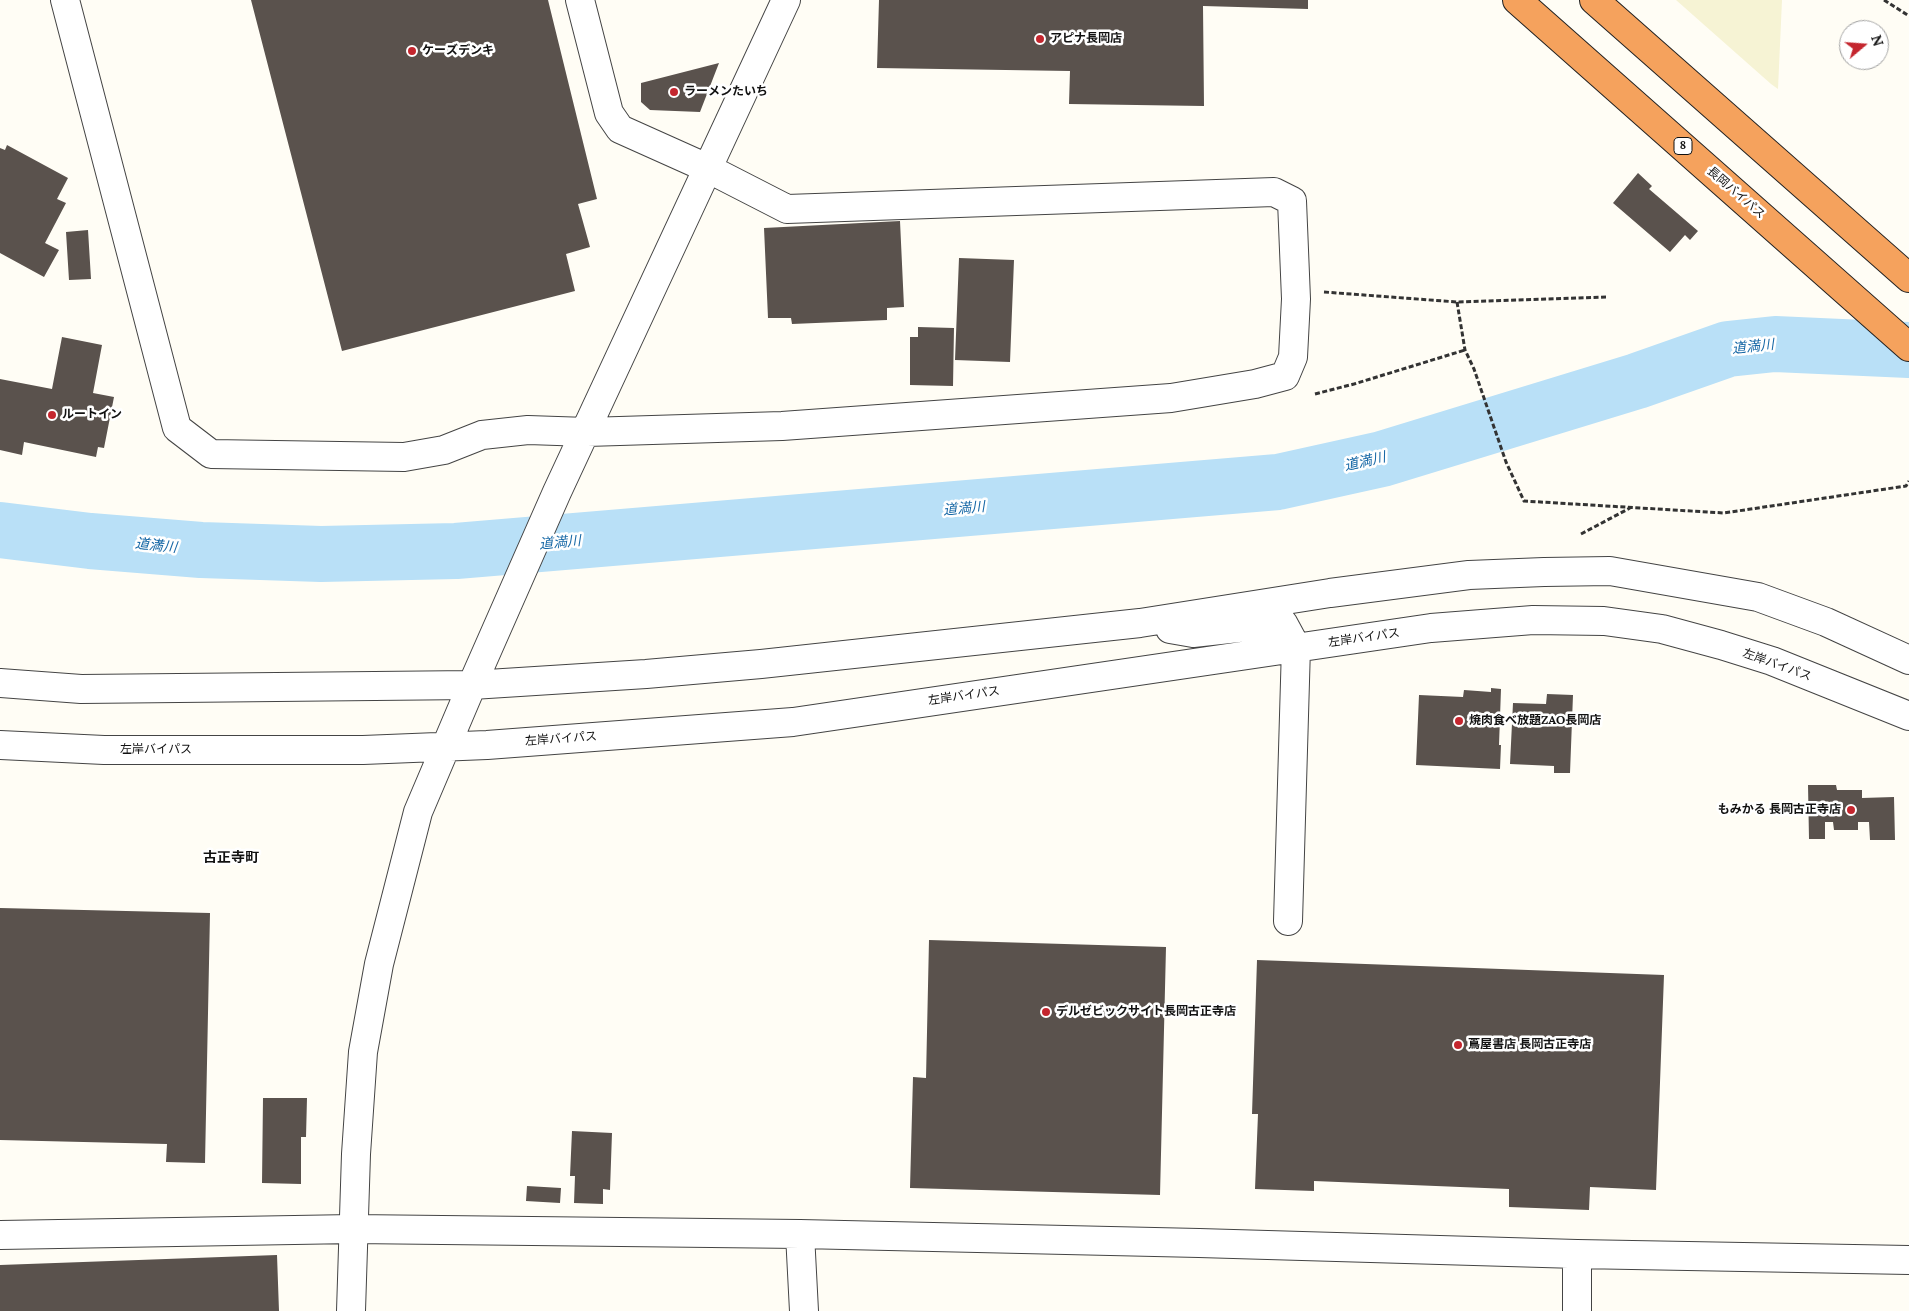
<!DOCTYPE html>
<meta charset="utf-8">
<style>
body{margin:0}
#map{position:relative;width:1909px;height:1311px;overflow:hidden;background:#fffdf5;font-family:Lora,serif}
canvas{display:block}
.north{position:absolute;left:1839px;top:20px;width:50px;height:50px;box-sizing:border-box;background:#fff;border:1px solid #a0a0a0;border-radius:50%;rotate:72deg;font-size:14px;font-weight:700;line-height:20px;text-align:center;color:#111}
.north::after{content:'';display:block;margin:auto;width:18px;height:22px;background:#c4262e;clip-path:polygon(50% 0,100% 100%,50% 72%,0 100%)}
</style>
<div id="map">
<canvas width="1909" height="1311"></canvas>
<div class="north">N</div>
</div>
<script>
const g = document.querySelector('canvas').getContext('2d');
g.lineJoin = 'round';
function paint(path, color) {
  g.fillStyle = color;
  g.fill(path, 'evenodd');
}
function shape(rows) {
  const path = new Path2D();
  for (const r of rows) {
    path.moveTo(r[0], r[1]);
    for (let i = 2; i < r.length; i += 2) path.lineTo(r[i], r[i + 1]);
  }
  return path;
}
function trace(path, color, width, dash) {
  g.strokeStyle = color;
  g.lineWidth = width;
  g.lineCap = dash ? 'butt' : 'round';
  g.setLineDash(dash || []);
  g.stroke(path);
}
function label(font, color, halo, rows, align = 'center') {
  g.font = font + ' Lora,"Noto Sans JP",serif';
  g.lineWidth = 5;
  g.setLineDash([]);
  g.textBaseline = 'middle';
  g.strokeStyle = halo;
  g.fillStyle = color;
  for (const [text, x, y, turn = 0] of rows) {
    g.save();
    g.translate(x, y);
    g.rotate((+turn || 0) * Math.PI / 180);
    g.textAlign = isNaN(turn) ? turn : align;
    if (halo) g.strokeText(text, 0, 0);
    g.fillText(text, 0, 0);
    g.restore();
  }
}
paint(shape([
 [1676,0,1782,0,1778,89,1771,84]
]), '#f6f3d4');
trace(shape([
 [0,530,90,541,201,550,321,554,456,551,1278,482,1382,459,1637,381,1728,349,1775,344,1909,350]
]), '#b9e0f7', 56);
paint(shape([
 [251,0,548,0,597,199,578,204,590,247,566,254,575,291,342,351],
 [879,0,1308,0,1308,9,1203,6,1204,106,1069,104,1070,71,877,68],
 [719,63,700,112,650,110,641,102,641,83],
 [7,145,68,178,57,199,66,203,45,243,59,250,44,277,0,253,0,148,5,150],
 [1638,173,1652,186,1649,189,1698,231,1690,240,1685,235,1670,252,1613,203],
 [900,221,904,307,887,308,887,320,792,324,791,318,768,318,764,228],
 [88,230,91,279,69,280,66,232],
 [959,258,1014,260,1010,362,955,360],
 [918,327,954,328,953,386,910,385,910,337,918,337],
 [62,337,102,345,93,393,114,397,104,448,98,447,96,457,24,442,22,455,0,450,0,379,52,389],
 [1491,688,1501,689,1499,745,1501,745,1500,769,1416,765,1419,695,1463,697,1464,690,1491,692],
 [1547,694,1573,695,1570,773,1554,773,1554,766,1510,764,1513,703,1546,704],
 [1808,785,1836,785,1837,790,1862,790,1862,798,1894,797,1895,840,1870,840,1869,822,1858,822,1858,830,1834,830,1833,822,1825,822,1825,839,1809,839],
 [0,908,210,913,205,1163,166,1162,167,1144,0,1140],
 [929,940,1166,947,1160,1195,910,1188,913,1077,926,1078],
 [1257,960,1664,975,1656,1190,1590,1187,1589,1210,1509,1207,1509,1189,1314,1181,1314,1191,1255,1189,1258,1114,1252,1114],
 [263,1098,307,1098,306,1137,301,1137,301,1184,262,1183],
 [572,1131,612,1133,610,1190,603,1189,603,1204,574,1203,575,1176,570,1176],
 [527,1186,561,1188,560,1203,526,1201],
 [277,1255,279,1311,0,1311,0,1265]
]), '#5a524d');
const minor = shape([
 [65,0,177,428,211,454,404,457,444,450,482,435,528,430,587,432,782,426,1171,398,1255,384,1285,376,1293,357,1296,299,1292,201,1274,192,787,209,707,168,620,129,609,113,580,0],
 [1170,629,1193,633,1283,623,1296,647,1288,921],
 [0,683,81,689,472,685,646,674,761,664,1140,623,1330,593,1469,575,1544,572,1610,571,1758,597,1826,622,1909,660],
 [0,745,104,750,363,750,487,745,793,722,1431,628,1533,620,1604,621,1662,629,1721,645,1772,661,1909,716],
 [800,1234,804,1311],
 [0,1235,353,1229,800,1234,1199,1243,1577,1254,1909,1260],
 [1577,1254,1577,1311],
 [351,1311,356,1154,363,1052,379,964,418,812,472,685,557,492,786,0]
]);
const highway = shape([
 [1517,0,1909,347],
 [1594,0,1909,278]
]);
trace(minor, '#444', 30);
trace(highway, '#222', 30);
trace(shape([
 [1884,0,1909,16],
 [1324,292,1457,302,1606,297],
 [1457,302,1465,350,1474,369,1506,462,1524,501,1724,513,1906,486,1909,481],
 [1315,394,1354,384,1465,350],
 [1581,534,1630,508]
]), '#333', 3, [5, 2.5]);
trace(minor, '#fff', 28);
trace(highway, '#f5a25d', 28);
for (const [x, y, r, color] of [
 [1040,39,5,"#c4262e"],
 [412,51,5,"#c4262e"],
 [674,92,5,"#c4262e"],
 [52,415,5,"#c4262e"],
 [1459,721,5,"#c4262e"],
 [1851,810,5,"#c4262e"],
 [1046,1012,5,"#c4262e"],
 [1458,1045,5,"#c4262e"]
]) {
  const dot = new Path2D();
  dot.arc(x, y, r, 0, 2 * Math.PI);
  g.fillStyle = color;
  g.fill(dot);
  trace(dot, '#fff', 2);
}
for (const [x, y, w] of [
 [1683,146,18]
]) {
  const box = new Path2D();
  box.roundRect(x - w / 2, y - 8.5, w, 17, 4);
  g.fillStyle = '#fff';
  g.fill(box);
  trace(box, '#111', 1);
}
label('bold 11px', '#111', null, [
 ["8",1683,146]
]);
label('bold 12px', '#111', '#fff', [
 ["アピナ長岡店",1050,39],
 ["ケーズデンキ",422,51],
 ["ラーメンたいち",684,92],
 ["ルートイン",62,415],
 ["焼肉食べ放題ZAO長岡店",1469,721],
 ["もみかる 長岡古正寺店",1841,810,"right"],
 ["デルゼビックサイト長岡古正寺店",1056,1012],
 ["蔦屋書店 長岡古正寺店",1468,1045]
], 'left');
label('12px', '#111', '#fff', [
 ["長岡バイパス",1736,193,41],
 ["左岸バイパス",1364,638,-8],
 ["左岸バイパス",1777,665,20],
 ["左岸バイパス",964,696,-8],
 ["左岸バイパス",561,739,-4],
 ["左岸バイパス",156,750]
]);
label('italic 14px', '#1768a6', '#fff', [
 ["道満川",1753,347,-6],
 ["道満川",1365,462,-13],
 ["道満川",964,509,-5],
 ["道満川",560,543,-5],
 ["道満川",156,546,6]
]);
label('bold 14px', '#111', '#fff', [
 ["古正寺町",231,858]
]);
</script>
